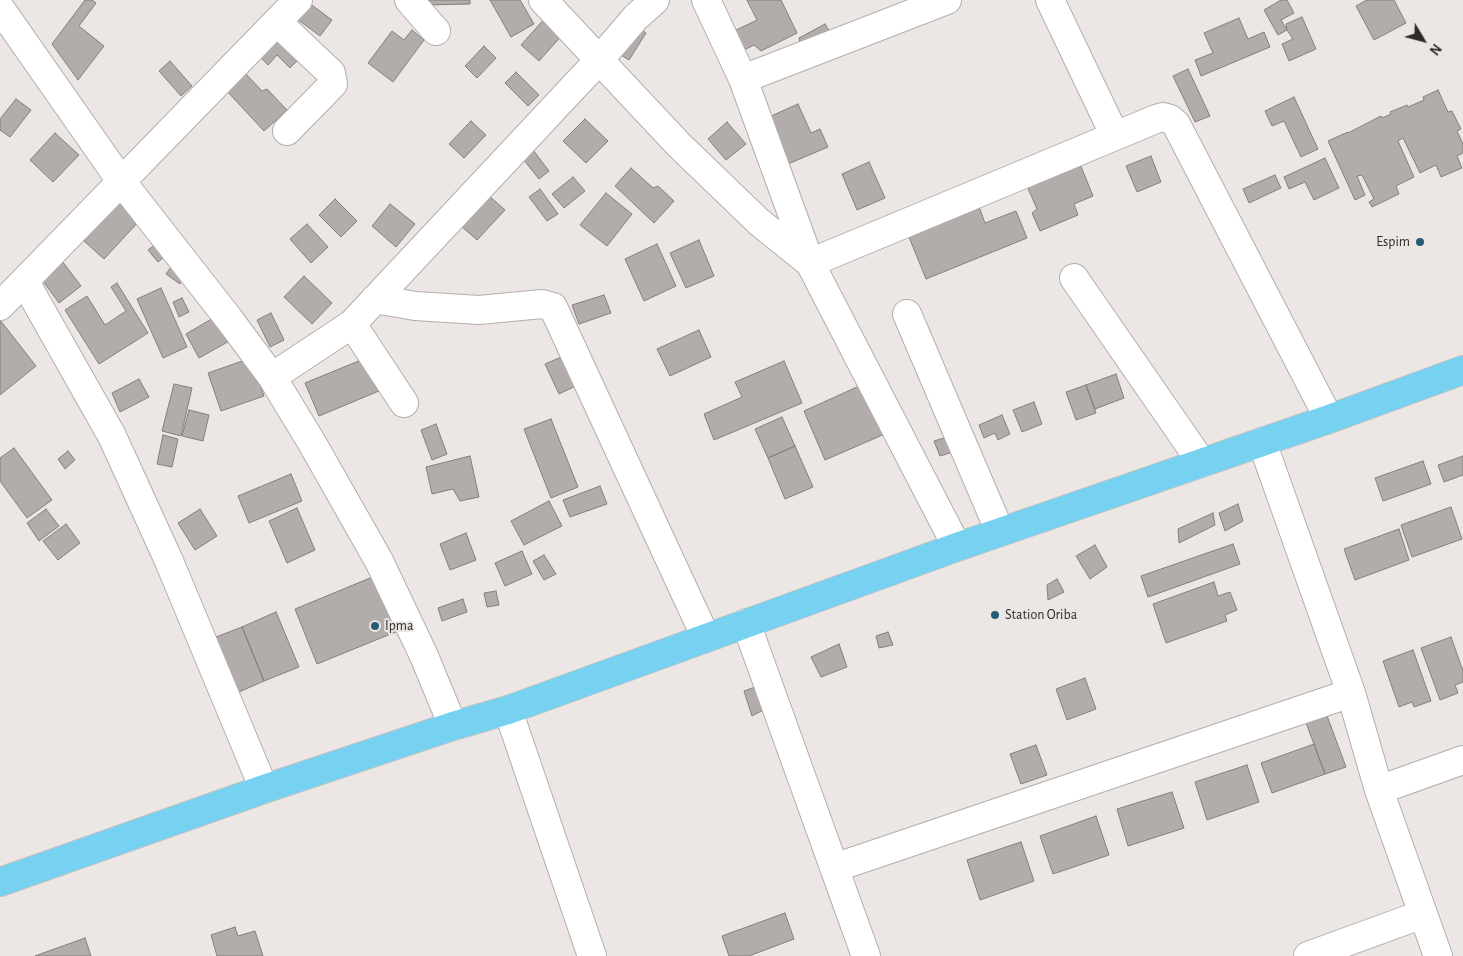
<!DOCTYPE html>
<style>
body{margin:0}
#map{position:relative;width:1463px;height:956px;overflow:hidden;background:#ece6e4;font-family:"Alegreya Sans",sans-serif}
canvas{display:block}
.north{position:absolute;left:1398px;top:15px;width:50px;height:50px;-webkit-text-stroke:4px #ece6e4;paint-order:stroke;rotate:127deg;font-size:14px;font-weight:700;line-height:20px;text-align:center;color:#2d2b2a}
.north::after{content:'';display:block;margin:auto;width:18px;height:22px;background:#2d2b2a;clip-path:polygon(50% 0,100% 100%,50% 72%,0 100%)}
</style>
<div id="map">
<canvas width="1463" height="956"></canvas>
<div class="north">N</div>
</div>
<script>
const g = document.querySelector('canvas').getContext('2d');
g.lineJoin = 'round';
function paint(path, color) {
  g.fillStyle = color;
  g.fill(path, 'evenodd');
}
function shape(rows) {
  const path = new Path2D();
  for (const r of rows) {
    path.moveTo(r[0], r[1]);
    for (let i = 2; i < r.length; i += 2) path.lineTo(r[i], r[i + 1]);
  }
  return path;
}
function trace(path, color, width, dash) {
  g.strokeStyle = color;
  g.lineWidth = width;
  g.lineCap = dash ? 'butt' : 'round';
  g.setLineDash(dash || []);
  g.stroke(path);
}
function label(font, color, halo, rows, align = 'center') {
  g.font = font + ' "Alegreya Sans",sans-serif';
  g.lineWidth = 4;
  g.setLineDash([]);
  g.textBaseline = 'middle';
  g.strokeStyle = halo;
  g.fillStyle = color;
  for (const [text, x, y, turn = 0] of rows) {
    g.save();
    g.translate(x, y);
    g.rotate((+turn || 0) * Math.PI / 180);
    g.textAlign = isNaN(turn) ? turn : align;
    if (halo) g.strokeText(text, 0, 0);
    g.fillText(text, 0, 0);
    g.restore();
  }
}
const building = shape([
 [85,0,92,0,96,3,79,26,104,46,78,80,52,44,85,0],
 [425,0,470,0,470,4,425,5,425,0],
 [490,0,520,0,534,24,511,37,490,0],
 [747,0,781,0,797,33,761,51,754,45,740,52,730,33,757,20,747,0],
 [1281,0,1287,0,1294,13,1281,20,1287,30,1278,35,1264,10,1281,0],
 [1367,0,1394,0,1406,23,1374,40,1356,6,1367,0],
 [309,3,332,20,320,36,297,19,309,3],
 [546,17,564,33,539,61,521,45,546,17],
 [1302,17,1316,49,1289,61,1282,44,1293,39,1287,30,1286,24,1302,17],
 [1239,18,1248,39,1264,32,1270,47,1201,76,1195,60,1213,53,1204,33,1239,18],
 [825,24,830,32,801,48,799,38,825,24],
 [635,26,646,33,629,60,618,53,635,26],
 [278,30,303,55,290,68,277,55,268,65,256,53,278,30],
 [412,30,424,40,393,82,368,63,392,31,404,40,412,30],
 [484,46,496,58,477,78,465,66,484,46],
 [170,61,192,86,181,96,159,71,170,61],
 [1188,69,1210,116,1195,122,1173,76,1188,69],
 [244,72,262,91,267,89,287,110,264,131,225,89,244,72],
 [516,72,539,95,528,106,505,83,516,72],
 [1438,90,1448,112,1452,111,1461,129,1457,131,1463,144,1463,153,1457,156,1462,168,1441,177,1436,165,1420,173,1403,138,1398,141,1414,177,1396,186,1399,194,1372,207,1369,202,1374,199,1362,175,1357,176,1365,195,1355,200,1328,141,1348,132,1348,133,1381,116,1382,118,1391,114,1390,112,1407,105,1408,107,1424,100,1423,97,1438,90],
 [1294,97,1318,149,1301,157,1284,121,1272,126,1265,111,1294,97],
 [16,99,31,110,10,137,0,130,0,119,16,99],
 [798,104,811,133,820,129,828,147,788,164,769,117,798,104],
 [585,119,608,141,586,163,563,141,585,119],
 [471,121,486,135,464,158,449,144,471,121],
 [727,122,746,144,726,160,708,139,727,122],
 [55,133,79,155,53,182,30,160,55,133],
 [533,150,549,171,539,179,523,159,533,150],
 [1151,156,1161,182,1137,192,1126,166,1151,156],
 [1325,158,1339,188,1314,200,1305,182,1289,189,1284,177,1325,158],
 [869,162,885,198,857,210,842,174,869,162],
 [1080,164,1093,196,1074,204,1078,215,1040,231,1032,213,1037,209,1027,186,1080,164],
 [631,168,653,188,658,186,674,201,654,223,615,186,631,168],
 [1275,175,1281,188,1249,203,1243,189,1275,175],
 [573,177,585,191,564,208,552,194,573,177],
 [540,189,558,214,547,221,529,197,540,189],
 [606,193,632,214,607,246,580,225,606,193],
 [488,195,505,210,477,240,460,225,488,195],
 [335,199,357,221,341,237,319,215,335,199],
 [122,201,141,219,104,259,84,241,122,201],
 [390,204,415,224,396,247,372,226,390,204],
 [978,204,985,223,1016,211,1027,238,926,279,907,232,978,204],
 [307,224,328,247,311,263,290,239,307,224],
 [699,240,714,276,686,288,670,253,699,240],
 [159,242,168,254,158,262,148,250,159,242],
 [657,244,676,286,644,301,625,259,657,244],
 [59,257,81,286,59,303,37,273,59,257],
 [174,263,187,273,180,284,166,274,174,263],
 [304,276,332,303,312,324,284,297,304,276],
 [117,283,148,333,99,364,65,310,87,296,105,325,126,311,111,287,117,283],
 [161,288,187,347,163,358,137,299,161,288],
 [604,295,611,313,579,324,572,305,604,295],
 [182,298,189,312,179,317,173,302,182,298],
 [271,313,284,340,270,347,257,320,271,313],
 [220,314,233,339,199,358,186,334,220,314],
 [0,320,36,366,0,395,0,320],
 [699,330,711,357,670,376,657,349,699,330],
 [568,354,582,383,559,394,545,364,568,354],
 [251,358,264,396,221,411,208,373,251,358],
 [366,358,379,391,319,416,305,383,366,358],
 [784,361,802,403,714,440,704,414,742,397,735,382,784,361],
 [1116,374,1124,398,1095,409,1086,385,1116,374],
 [139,379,149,397,120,412,112,393,139,379],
 [866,383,887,433,825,460,804,411,866,383],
 [174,384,192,388,181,436,162,431,174,384],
 [1086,385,1096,413,1076,420,1066,392,1086,385],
 [1034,402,1042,424,1022,432,1013,410,1034,402],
 [189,410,209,415,203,441,182,436,189,410],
 [1002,415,1010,434,998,440,995,433,984,438,979,425,1002,415],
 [782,417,795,446,768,458,755,429,782,417],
 [551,419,578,487,551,498,524,429,551,419],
 [436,424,447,454,432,460,421,430,436,424],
 [163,435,178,439,172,467,157,464,163,435],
 [954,435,959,450,940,456,934,441,954,435],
 [795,446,813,487,785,499,768,458,795,446],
 [14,448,52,500,27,518,0,481,0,458,14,448],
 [68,451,75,460,65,469,58,459,68,451],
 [470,456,479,497,460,501,453,489,432,494,426,467,470,456],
 [1463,456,1463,475,1444,482,1438,465,1463,456],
 [1423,461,1431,484,1383,501,1375,478,1423,461],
 [291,474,302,501,249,523,238,496,291,474],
 [600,486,607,504,570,517,563,500,600,486],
 [549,501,562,526,524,545,511,521,549,501],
 [1238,504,1243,521,1225,531,1219,513,1238,504],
 [1451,507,1462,539,1412,557,1401,525,1451,507],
 [297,508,315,550,287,563,269,521,297,508],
 [46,509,59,526,39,541,27,523,46,509],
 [200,509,217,536,195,550,178,523,200,509],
 [1213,513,1215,525,1179,543,1178,529,1213,513],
 [66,524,80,543,58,560,43,541,66,524],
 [1399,529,1409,560,1355,580,1344,549,1399,529],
 [466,533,476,560,450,570,440,544,466,533],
 [1233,544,1240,564,1148,597,1141,576,1233,544],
 [1095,545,1107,567,1090,579,1076,556,1095,545],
 [522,551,532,574,505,586,495,563,522,551],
 [544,555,556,574,544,580,533,561,544,555],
 [375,576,398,631,317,664,295,609,375,576],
 [1057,579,1064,592,1048,600,1047,585,1057,579],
 [1214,582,1218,596,1230,592,1237,610,1225,615,1227,621,1166,643,1153,604,1214,582],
 [496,591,499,605,487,607,484,593,496,591],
 [463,599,467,612,442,621,438,608,463,599],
 [276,612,299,667,264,681,242,627,276,612],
 [242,627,264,681,239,692,216,637,242,627],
 [888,632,893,645,879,648,876,636,888,632],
 [1451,637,1463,671,1463,682,1455,685,1458,693,1440,700,1421,648,1451,637],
 [839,644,847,667,821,677,811,657,839,644],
 [1413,650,1431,701,1414,707,1412,702,1399,707,1383,661,1413,650],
 [1085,678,1096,709,1067,720,1056,689,1085,678],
 [761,685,769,707,752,716,744,691,761,685],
 [1326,713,1346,767,1325,774,1305,720,1326,713],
 [1314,744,1325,774,1272,793,1261,763,1314,744],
 [1036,745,1047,775,1021,784,1010,754,1036,745],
 [1247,765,1259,802,1207,820,1195,782,1247,765],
 [1172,792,1184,828,1128,846,1117,809,1172,792],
 [1096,816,1109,855,1053,874,1040,836,1096,816],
 [1021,842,1034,881,980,900,967,860,1021,842],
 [785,913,794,939,749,956,729,956,722,936,785,913],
 [235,927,238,936,255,931,263,956,217,956,211,935,235,927],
 [85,938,91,956,35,956,85,938]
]);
paint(building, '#b2adab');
trace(building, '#847f7d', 1);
const minor = shape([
 [409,0,436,31],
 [543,0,679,145,759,222,810,263,1156,119,1163,117,1170,119,1176,124,1329,419],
 [706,0,743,79,810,263,957,547],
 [1050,0,1115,136],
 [0,8,121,181,229,319,272,377,312,443,379,561,424,656,453,726],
 [277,22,331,73,333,84,287,131],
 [743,79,947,0],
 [1074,278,1202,463],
 [25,282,112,436,169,561,264,789],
 [375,299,415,306,479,310,542,304,553,307,706,638],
 [0,306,298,0],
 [907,314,1000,532],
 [352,324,404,403],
 [272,377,352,324,600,59,636,17,655,0],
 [1262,442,1351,693,1379,790,1438,956],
 [746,623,866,956],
 [508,710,592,956],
 [1379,790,1463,760],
 [834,868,1351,693],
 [1308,956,1423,914]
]);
const major = shape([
 [0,882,264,789,453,726,508,710,957,547,1329,419,1463,370]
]);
trace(minor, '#b3aeac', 30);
trace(major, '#c4c4c3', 30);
trace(minor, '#fff', 28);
trace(major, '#77d1f1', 28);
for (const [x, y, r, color] of [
 [1420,242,5,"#235d76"],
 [995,615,5,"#235d76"],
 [375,626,5,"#235d76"]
]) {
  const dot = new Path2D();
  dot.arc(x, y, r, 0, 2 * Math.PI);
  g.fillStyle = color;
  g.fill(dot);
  trace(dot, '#ece6e4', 2);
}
label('14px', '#2d2b2a', '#ece6e4', [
 ["Espim",1410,242,"right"],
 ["Station Oriba",1005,615],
 ["Ipma",385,626]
], 'left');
</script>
